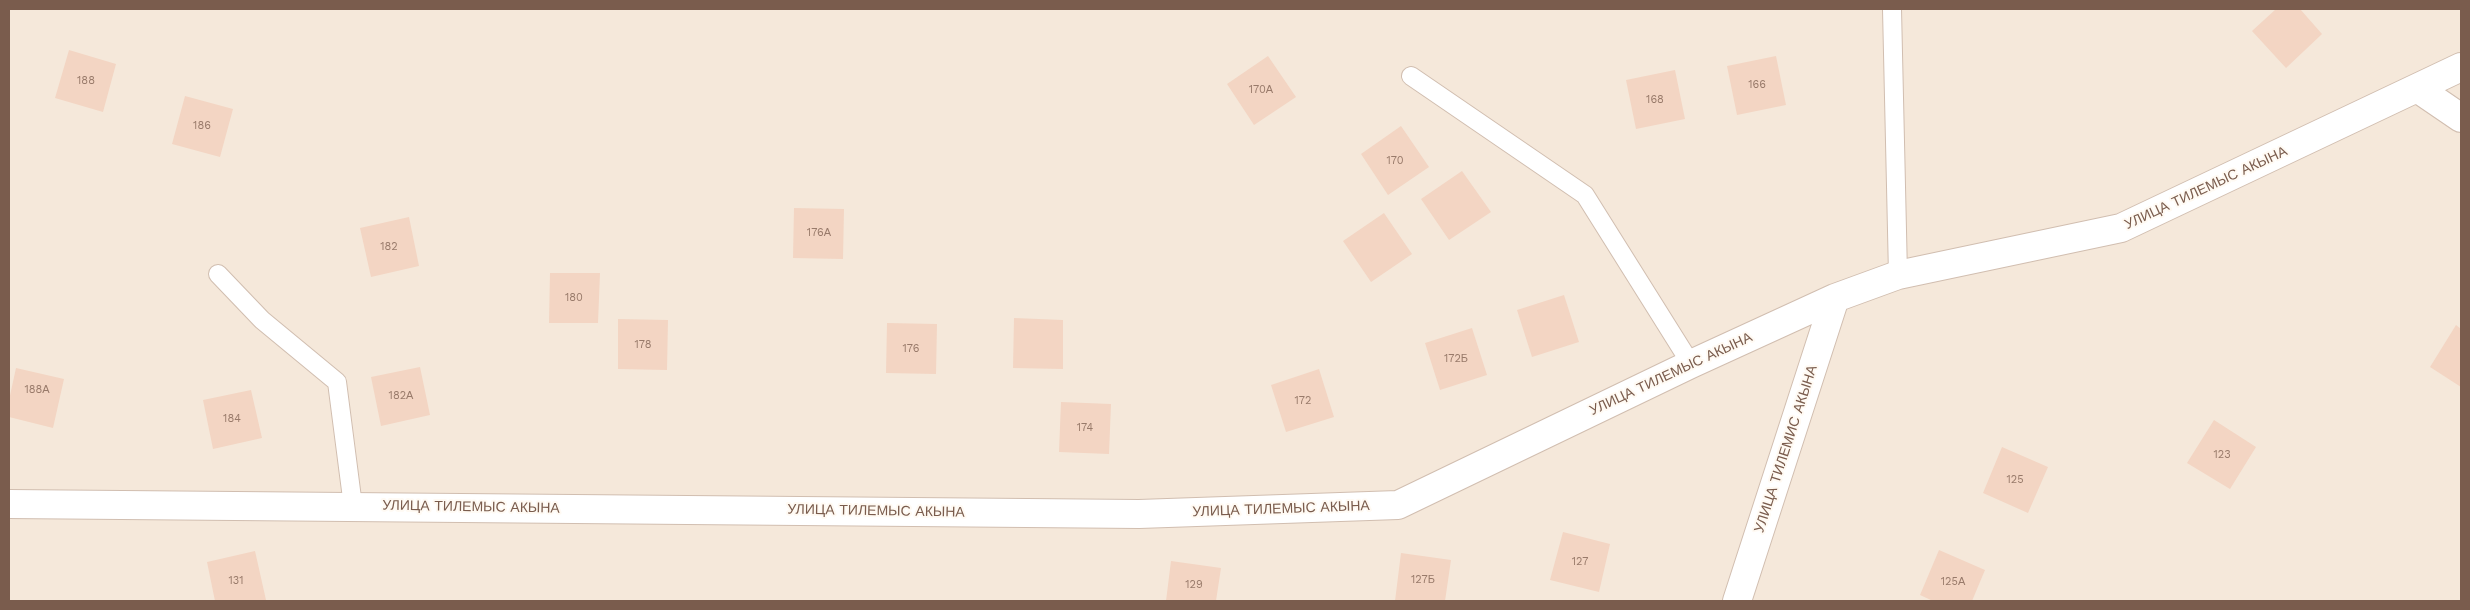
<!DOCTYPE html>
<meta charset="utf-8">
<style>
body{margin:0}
#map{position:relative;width:2470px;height:610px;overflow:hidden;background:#fdf6ec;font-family:"Work Sans",sans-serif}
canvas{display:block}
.frame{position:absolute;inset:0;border:10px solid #7a5c4d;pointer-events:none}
</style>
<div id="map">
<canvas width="2470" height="610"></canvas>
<div class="frame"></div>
</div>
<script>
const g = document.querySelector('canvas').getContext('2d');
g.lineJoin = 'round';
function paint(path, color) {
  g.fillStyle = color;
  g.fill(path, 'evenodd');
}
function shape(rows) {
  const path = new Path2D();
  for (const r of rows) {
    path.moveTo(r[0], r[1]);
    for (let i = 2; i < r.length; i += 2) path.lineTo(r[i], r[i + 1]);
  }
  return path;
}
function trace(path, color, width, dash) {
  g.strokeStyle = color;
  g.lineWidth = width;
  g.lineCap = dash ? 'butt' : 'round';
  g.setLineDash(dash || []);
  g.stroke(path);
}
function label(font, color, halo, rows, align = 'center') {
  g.font = font + ' "Work Sans",sans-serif';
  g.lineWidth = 4;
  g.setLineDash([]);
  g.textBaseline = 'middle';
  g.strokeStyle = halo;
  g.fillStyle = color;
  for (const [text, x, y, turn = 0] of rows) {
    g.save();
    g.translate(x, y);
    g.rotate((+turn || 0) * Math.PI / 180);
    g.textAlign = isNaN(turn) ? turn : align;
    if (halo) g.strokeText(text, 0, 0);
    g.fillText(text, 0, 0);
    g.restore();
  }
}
paint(shape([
 [9,9,2461,9,2461,601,9,601]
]), '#f5e8da');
paint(shape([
 [2276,9,2300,9,2322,34,2286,68,2252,31],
 [69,50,116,64,103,112,55,98],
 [1268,56,1296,97,1254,125,1227,84],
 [1776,56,1786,105,1737,115,1727,66],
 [1675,70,1685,119,1636,129,1626,80],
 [185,96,233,109,220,157,172,144],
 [1401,126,1429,167,1388,195,1361,154],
 [1462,171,1491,212,1449,240,1421,199],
 [794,208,844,209,843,259,793,258],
 [1384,213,1412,254,1371,282,1343,241],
 [409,217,419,266,371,277,360,228],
 [550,273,600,273,598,323,549,323],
 [1564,295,1579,342,1532,357,1517,310],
 [1014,318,1063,320,1063,369,1013,368],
 [618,319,668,320,667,370,618,369],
 [887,323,937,324,936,374,886,373],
 [2456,325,2461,329,2461,387,2430,367],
 [1472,328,1487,375,1440,390,1425,343],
 [420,367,430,415,381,426,371,377],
 [16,368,64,379,53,428,9,417,9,400],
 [1319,369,1334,417,1286,432,1271,385],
 [251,390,262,438,213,449,203,400],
 [1061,402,1111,404,1109,454,1059,452],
 [2214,420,2256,447,2230,489,2187,463],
 [2002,447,2048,467,2028,513,1983,493],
 [1563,532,1610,544,1599,592,1550,580],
 [1939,550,1985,570,1972,601,1933,601,1920,595],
 [255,551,266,600,215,601,207,562],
 [1401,553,1451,560,1445,601,1395,601],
 [1171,561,1221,568,1216,601,1166,601]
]), '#f3d5c3');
const lane = shape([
 [1892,9,1898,275],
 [1411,76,1585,195,1691,364],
 [218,274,262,320,337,382,353,506]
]);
const street = shape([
 [2417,88,2461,118],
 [9,504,1139,514,1398,505,1691,364,1835,298,1898,275,2121,228,2461,67],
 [1737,601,1835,298]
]);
trace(lane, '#d1beb0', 20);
trace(street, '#d1beb0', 30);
trace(lane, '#fff', 18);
trace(street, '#fff', 28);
label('11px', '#987a6a', null, [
 ["188",86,81],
 ["166",1757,85],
 ["170А",1261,90],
 ["168",1655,100],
 ["186",202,126],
 ["170",1395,161],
 ["176А",819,233],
 ["182",389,247],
 ["180",574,298],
 ["178",643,345],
 ["176",911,349],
 ["172Б",1456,359],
 ["188А",37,390],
 ["182А",401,396],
 ["172",1303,401],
 ["184",232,419],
 ["174",1085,428],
 ["123",2222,455],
 ["125",2015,480],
 ["127",1580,562],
 ["127Б",1423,580],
 ["131",236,581],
 ["125А",1953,582],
 ["129",1194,585]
]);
label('14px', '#7a5c4d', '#fffaf3', [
 ["УЛИЦА ТИЛЕМЫС АКЫНА",2206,188,-25],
 ["УЛИЦА ТИЛЕМЫС АКЫНА",1671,374,-25],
 ["УЛИЦА ТИЛЕМИС АКЫНА",1786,449,-72],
 ["УЛИЦА ТИЛЕМЫС АКЫНА",471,507,1],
 ["УЛИЦА ТИЛЕМЫС АКЫНА",1281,509,-2],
 ["УЛИЦА ТИЛЕМЫС АКЫНА",876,511,1]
]);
</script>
